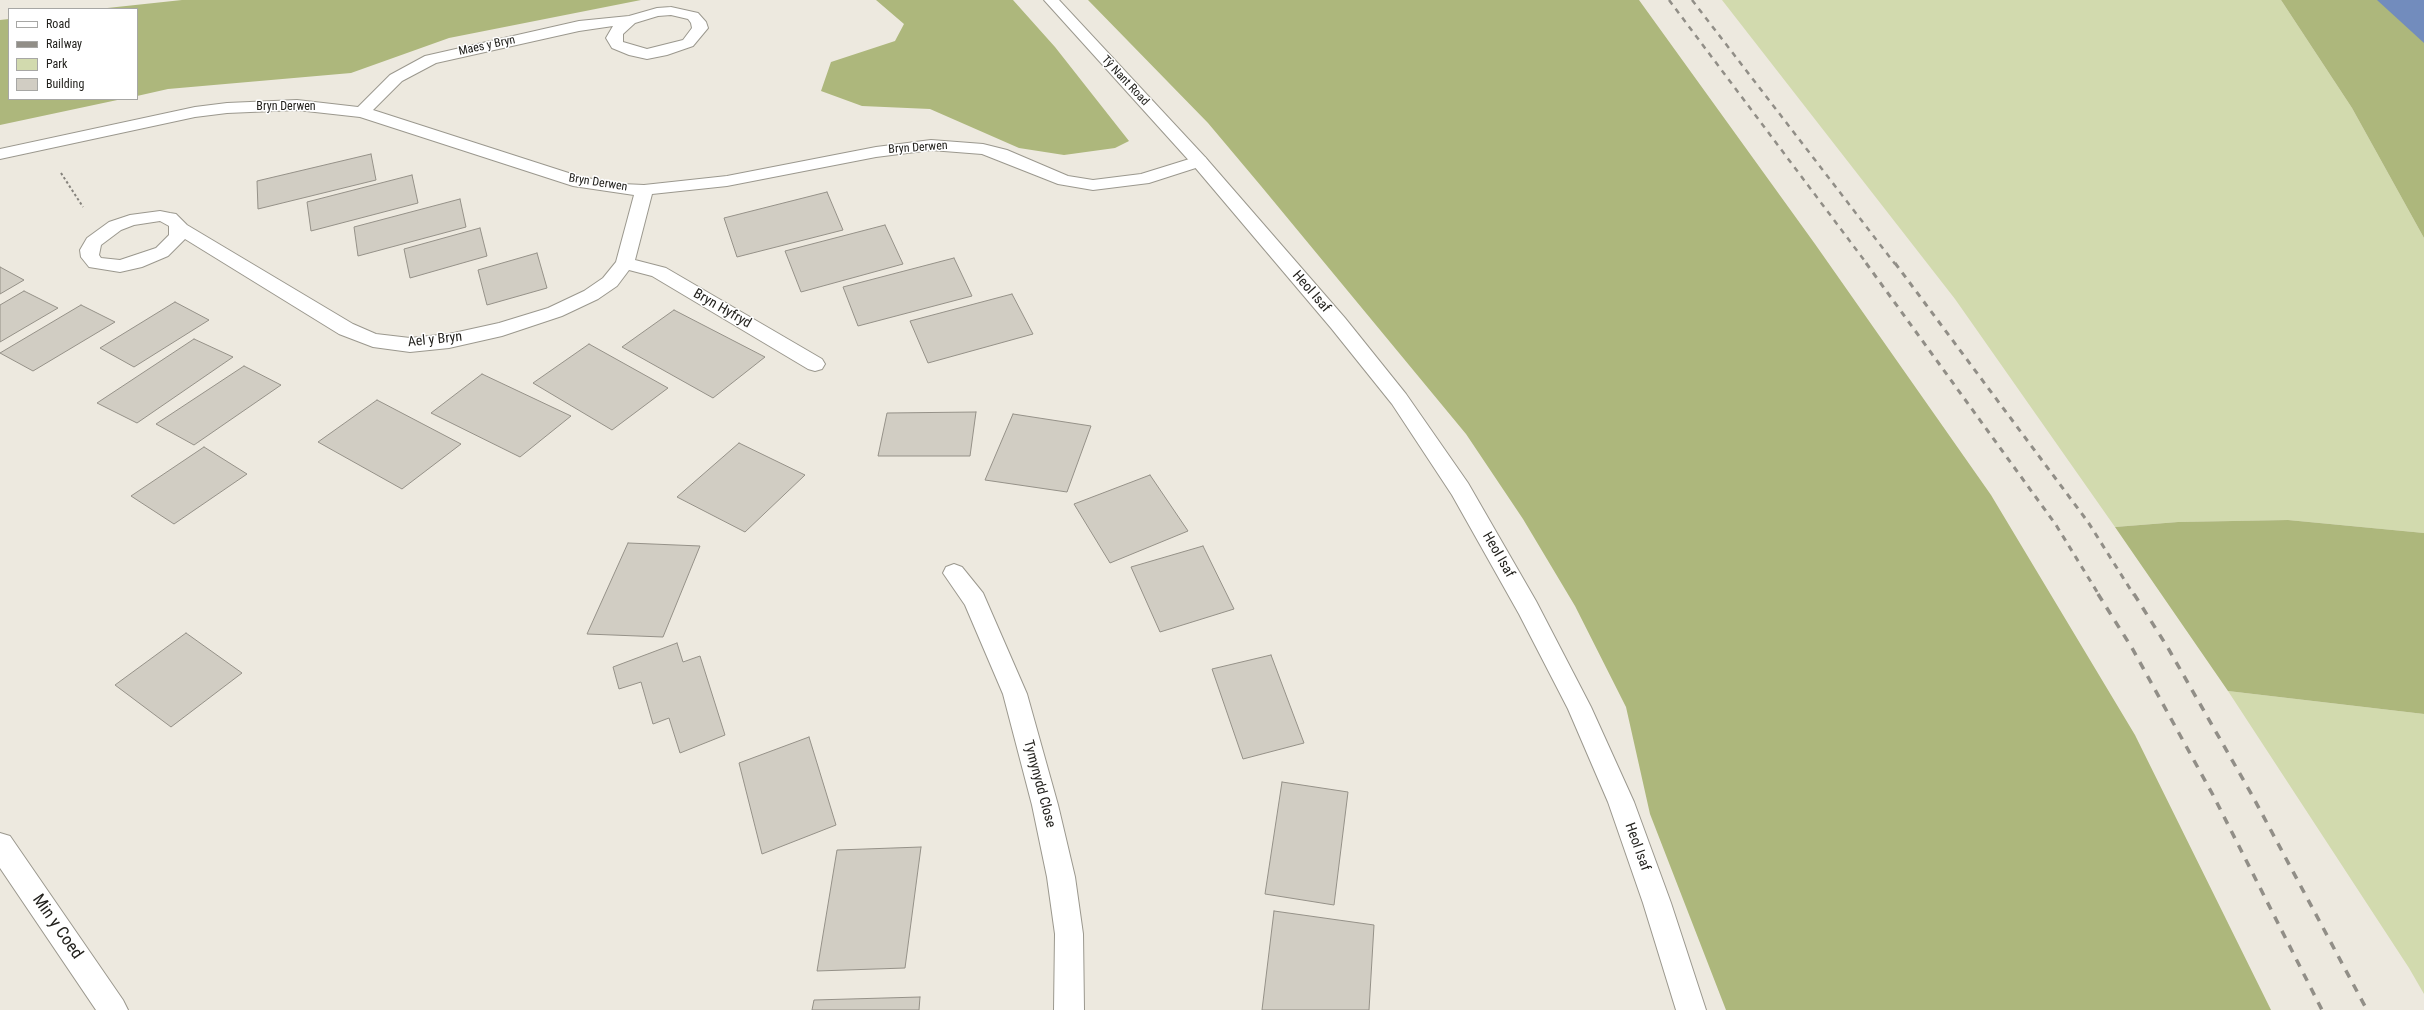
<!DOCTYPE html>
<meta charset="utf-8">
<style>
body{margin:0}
#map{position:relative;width:2424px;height:1010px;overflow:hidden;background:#ede9df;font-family:"Roboto Condensed",sans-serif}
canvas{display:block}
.legend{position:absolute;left:8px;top:8px;width:130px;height:92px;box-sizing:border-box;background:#fff;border:1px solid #a7a7a5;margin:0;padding:5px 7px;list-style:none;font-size:12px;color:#23221e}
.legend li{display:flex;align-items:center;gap:8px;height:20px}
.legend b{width:20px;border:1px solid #a7a7a5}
</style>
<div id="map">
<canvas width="2424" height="1010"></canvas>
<ul class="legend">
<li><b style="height:5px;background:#fff"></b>Road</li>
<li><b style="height:5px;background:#918e87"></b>Railway</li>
<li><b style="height:11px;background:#d2daae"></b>Park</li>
<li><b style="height:11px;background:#d1cdc3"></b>Building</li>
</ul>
</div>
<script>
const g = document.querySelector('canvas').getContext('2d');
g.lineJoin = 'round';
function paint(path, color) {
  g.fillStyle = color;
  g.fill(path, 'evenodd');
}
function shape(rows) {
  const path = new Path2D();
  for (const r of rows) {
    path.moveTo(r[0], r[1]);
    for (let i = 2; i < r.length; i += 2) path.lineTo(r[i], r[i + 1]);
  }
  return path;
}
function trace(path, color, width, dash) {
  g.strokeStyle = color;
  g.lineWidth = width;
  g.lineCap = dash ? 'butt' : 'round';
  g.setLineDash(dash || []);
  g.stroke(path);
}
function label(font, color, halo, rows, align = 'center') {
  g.font = font + ' "Roboto Condensed",sans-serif';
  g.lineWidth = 3;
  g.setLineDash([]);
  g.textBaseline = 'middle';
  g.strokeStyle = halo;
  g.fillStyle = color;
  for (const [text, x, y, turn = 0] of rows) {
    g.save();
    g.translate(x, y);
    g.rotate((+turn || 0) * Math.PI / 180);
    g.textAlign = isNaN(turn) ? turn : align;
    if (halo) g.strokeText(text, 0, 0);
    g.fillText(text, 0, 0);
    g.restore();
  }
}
paint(shape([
 [1722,0,2281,0,2352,108,2424,238,2424,533,2288,520,2178,522,2115,527,1955,299],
 [2228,691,2424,714,2424,994,2409,968]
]), '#d2daae');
paint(shape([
 [182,0,641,0,449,38,351,73,168,89,137,96,137,9,98,9],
 [876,0,1013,0,1055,47,1129,141,1115,148,1064,155,1019,148,930,109,862,106,821,91,831,62,895,41,904,24],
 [1088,0,1639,0,1815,244,1991,495,2135,735,2271,1010,1726,1010,1650,814,1626,707,1575,606,1523,519,1466,434,1261,186,1208,123],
 [2281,0,2424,0,2424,238,2352,108],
 [9,19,9,99,122,99,0,125,0,20],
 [2288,520,2424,533,2424,714,2228,691,2115,527,2178,522]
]), '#adb77c');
paint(shape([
 [2377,0,2424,0,2424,43]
]), '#728cbd');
const building = shape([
 [371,154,376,180,258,209,257,181,371,154],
 [412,175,418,203,311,231,307,202,412,175],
 [827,192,843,230,737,257,724,218,827,192],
 [460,199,466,227,358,256,354,227,460,199],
 [885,225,903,264,801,292,785,251,885,225],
 [480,228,487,256,410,278,404,249,480,228],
 [537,253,547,288,487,305,478,270,537,253],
 [954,258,972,296,858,326,843,287,954,258],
 [0,267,24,280,0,294,0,267],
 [24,291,58,308,0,342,0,305,24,291],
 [1012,294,1033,334,928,363,910,321,1012,294],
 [175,302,209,320,134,367,100,348,175,302],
 [81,305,115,322,33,371,0,353,81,305],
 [674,310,765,357,713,398,622,347,674,310],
 [194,339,233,357,137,423,97,403,194,339],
 [589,344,668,388,612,430,533,383,589,344],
 [244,366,281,385,194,445,156,424,244,366],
 [482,374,571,416,520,457,431,413,482,374],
 [377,400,461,444,402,489,318,442,377,400],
 [976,412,970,456,878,456,887,413,976,412],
 [1013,414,1091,426,1067,492,985,480,1013,414],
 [739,443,805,475,745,532,677,497,739,443],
 [204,447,247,474,174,524,131,496,204,447],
 [1150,475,1188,531,1110,563,1074,504,1150,475],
 [628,543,700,546,663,637,587,634,628,543],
 [1203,546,1234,609,1160,632,1131,567,1203,546],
 [186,633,242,673,171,727,115,685,186,633],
 [677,643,683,662,700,656,725,735,680,753,669,718,653,724,641,682,619,689,613,667,677,643],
 [1271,655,1304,743,1243,759,1212,669,1271,655],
 [809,737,836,825,762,854,739,763,809,737],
 [1282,782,1348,792,1334,905,1265,894,1282,782],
 [921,847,905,968,817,971,837,850,921,847],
 [1274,911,1374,925,1369,1010,1262,1010,1274,911],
 [920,997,919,1010,812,1010,814,1000,920,997]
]);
paint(building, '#d1cdc3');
trace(building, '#959188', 1);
const minor = shape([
 [671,7,698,13,706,22,708,28,693,46,667,55,647,59,629,55,612,48,606,38,613,26,579,31,436,63,402,81,373,110,581,177,622,184,644,185,727,176,876,147,931,140,983,144,1007,150,1068,176,1093,180,1141,174,1199,156,1205,157,1208,161,1205,165,1149,183,1093,190,1058,184,982,154,931,150,876,157,727,186,652,194,635,260,666,268,822,359,825,364,822,369,815,371,808,369,652,276,629,270,617,286,598,299,562,316,502,336,449,348,410,352,373,347,339,334,185,239,168,256,142,267,120,272,89,267,81,257,80,250,87,238,109,222,130,215,160,211,170,213,176,214,187,225,353,324,376,334,410,338,449,334,499,323,548,308,584,291,603,278,616,262,634,195,573,186,360,117,297,110,227,113,195,117,0,159,0,149,195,107,227,103,297,100,358,107,390,75,425,56,579,21,629,16,657,8,671,7],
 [671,15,688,19,691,23,692,28,683,40,647,49,623,42,623,34,635,23,658,16,671,15],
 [160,221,169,226,169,235,156,248,120,260,101,258,99,255,101,245,121,230,134,225,160,221],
 [954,564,962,567,983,593,1027,694,1058,805,1075,877,1083,934,1084,1010,1054,1010,1055,934,1047,877,1032,805,1003,694,965,605,943,573,946,567,954,564],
 [0,833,10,836,123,1000,128,1010,96,1010,0,868,0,833]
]);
const secondary = shape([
 [1044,0,1059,0,1205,157,1345,318,1406,394,1468,483,1536,601,1591,707,1634,802,1671,903,1706,1010,1676,1010,1643,903,1608,802,1568,709,1519,614,1452,495,1392,404,1331,328,1193,165,1044,0]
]);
trace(minor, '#9b988e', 2);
trace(secondary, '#9b988e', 2);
trace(shape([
 [61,173,83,207]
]), '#85827c', 2, [2.5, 2.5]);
paint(minor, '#fff');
paint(secondary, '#fff');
trace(shape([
 [1669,0,1867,264],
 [1692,0,1895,264]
]), '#918e87', 2.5, [5.5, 5.5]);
trace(shape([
 [1866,263,2056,525,2099,595],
 [1895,263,2088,522,2134,595]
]), '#918e87', 3, [6, 6]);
trace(shape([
 [2098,594,2132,648,2213,795,2322,1010],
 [2134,594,2168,648,2252,795,2367,1010]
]), '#918e87', 3.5, [8, 8]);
label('12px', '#23221e', '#fff', [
 ["Maes y Bryn",487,46,-12],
 ["Tŷ Nant Road",1125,81,47],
 ["Bryn Derwen",286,107],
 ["Bryn Derwen",918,148,-4],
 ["Bryn Derwen",598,183,9]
]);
label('14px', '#23221e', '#fff', [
 ["Heol Isaf",1311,292,49],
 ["Bryn Hyfryd",722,309,30],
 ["Ael y Bryn",435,340,-6],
 ["Heol Isaf",1498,555,60],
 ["Tymynydd Close",1039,784,75],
 ["Heol Isaf",1637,847,70]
]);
label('17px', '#23221e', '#fff', [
 ["Min y Coed",57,927,55]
]);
</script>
